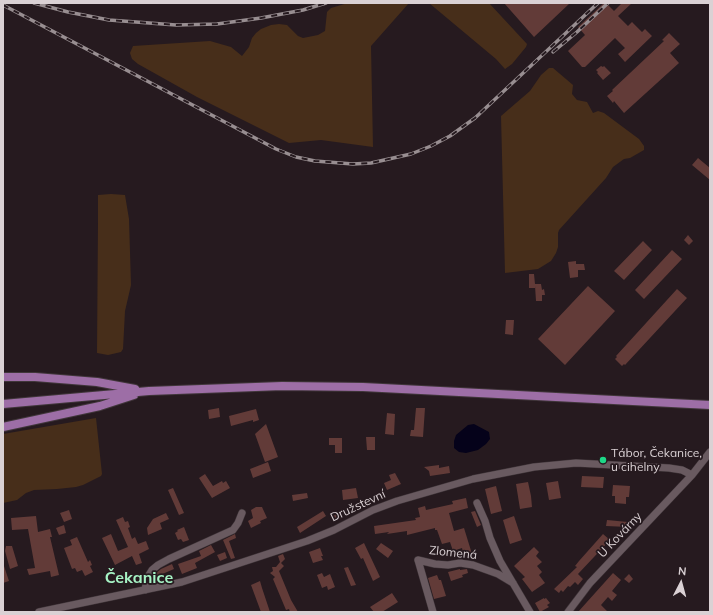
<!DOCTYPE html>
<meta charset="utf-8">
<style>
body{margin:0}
#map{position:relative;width:713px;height:615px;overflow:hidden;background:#261a1f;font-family:Mulish,sans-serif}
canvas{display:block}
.frame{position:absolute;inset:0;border:4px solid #dad1d4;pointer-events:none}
.north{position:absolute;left:661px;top:563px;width:40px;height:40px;-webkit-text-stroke:3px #261a1f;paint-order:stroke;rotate:6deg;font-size:11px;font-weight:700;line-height:16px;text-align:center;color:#dad1d4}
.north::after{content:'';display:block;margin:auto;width:14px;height:18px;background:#dad1d4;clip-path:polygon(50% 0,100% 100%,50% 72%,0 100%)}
</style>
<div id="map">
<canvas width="713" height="615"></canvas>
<div class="frame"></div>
<div class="north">N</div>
</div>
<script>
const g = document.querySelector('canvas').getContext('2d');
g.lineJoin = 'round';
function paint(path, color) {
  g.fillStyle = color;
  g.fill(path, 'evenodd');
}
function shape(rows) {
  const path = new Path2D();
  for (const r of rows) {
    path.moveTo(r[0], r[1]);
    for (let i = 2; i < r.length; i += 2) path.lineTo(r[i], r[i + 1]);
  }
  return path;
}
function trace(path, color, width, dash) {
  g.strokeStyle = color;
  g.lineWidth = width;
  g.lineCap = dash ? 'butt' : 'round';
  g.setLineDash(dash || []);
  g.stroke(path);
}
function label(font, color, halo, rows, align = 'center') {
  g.font = font + ' Mulish,sans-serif';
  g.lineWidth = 3.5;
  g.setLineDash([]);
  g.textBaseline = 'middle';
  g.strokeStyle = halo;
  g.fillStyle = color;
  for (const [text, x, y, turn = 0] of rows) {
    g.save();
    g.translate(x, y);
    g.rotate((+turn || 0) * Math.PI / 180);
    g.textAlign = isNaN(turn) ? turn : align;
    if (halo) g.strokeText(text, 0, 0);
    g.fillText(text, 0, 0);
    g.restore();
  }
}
paint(shape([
 [348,3,409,3,371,46,373,147,321,140,289,143,197,97,138,64,132,59,130,53,133,46,210,41,231,47,242,56,249,47,252,38,256,33,261,29,271,25,279,24,287,25,298,36,303,38,318,35,325,31,327,12,331,8],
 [429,3,489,3,527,44,526,47,512,64,505,69,496,59],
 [549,68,553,68,573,85,572,94,577,100,587,102,593,113,598,111,604,113,639,139,644,146,644,150,630,158,624,159,613,167,606,178,559,230,558,233,558,247,556,253,551,261,538,269,505,273,501,116,530,91,541,75],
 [111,194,125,195,129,219,131,285,125,311,123,349,121,352,108,355,97,353,98,222,98,195],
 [96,418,102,474,101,476,83,485,76,487,57,489,34,490,26,493,17,500,3,503,3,434]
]), '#472e1a');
paint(shape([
 [468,425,474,424,489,432,490,439,486,444,478,450,466,453,459,452,454,448,454,441,456,435]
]), '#05021a');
paint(shape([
 [504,3,570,3,534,37],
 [604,3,606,3,614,11,622,3,632,3,618,16,628,26,632,22,642,32,645,29,652,36,625,62,618,54,625,48,615,38,585,67,582,67,568,51,585,35,578,27],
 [669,33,680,44,670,53,679,63,624,113,614,101,613,103,607,96,613,91,612,90,664,41,662,40],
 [601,66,603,67,604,66,611,73,603,80,597,73,598,72,596,70],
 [698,158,710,168,710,180,692,165],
 [688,235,693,241,689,245,684,240],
 [643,241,652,250,624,280,614,271],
 [672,250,682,259,644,299,635,290],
 [576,261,576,264,584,264,585,270,578,270,578,277,570,278,568,262],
 [529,274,534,274,535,284,541,284,542,290,544,289,545,295,542,295,542,301,536,301,535,286,535,288,529,288],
 [588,286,615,311,565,365,538,339],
 [677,289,687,298,625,365,624,364,622,366,615,359,617,357,616,356],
 [506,320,514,320,513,335,505,334],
 [219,408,220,417,209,419,208,410],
 [416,408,425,408,423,437,410,436,411,430,414,430],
 [256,409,259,420,253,422,253,420,231,426,229,416],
 [387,413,395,414,394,435,385,434],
 [266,424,278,457,265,462,255,434],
 [366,437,375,437,375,450,367,450],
 [329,438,342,438,342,453,335,453,335,445,329,445],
 [268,462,271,471,253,478,250,469],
 [439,465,439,468,449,466,450,473,430,476,429,471,424,467],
 [395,473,401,484,387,490,384,483,391,480,389,475],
 [205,474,213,486,222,481,223,483,226,481,230,488,212,498,199,478],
 [582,476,604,477,603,488,581,487],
 [558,481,561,498,549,500,546,483],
 [528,482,531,496,532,507,520,509,516,484],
 [613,485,630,486,629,497,626,497,626,504,615,503,615,496,612,496],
 [496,486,502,511,491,514,485,489],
 [173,488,184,513,179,515,168,490],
 [356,488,358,498,343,500,342,490],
 [307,493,308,498,293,501,292,495],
 [466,498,468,508,449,513,454,531,464,528,472,554,464,556,462,548,453,551,450,542,442,544,437,530,435,530,435,528,407,535,407,531,387,534,389,532,375,534,374,526,416,520,415,518,420,517,418,508,425,506,426,510,453,504,452,501],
 [256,507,262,507,267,518,260,521,261,523,251,528,248,521,253,518,251,510],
 [69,510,72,519,64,522,60,513],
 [323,511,326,516,300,533,297,527],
 [475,511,481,525,477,527,471,512],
 [166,513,169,519,160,523,162,529,148,535,147,528,153,519],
 [339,513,342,518,335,521,333,516],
 [36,516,38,532,50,529,52,537,50,537,59,575,51,577,50,571,29,575,27,569,35,568,28,529,12,530,11,518],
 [514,516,522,540,510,544,503,520],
 [123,517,125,522,128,521,130,527,128,528,132,539,135,537,138,544,146,541,149,549,139,554,142,563,136,565,132,556,115,565,102,538,111,534,118,551,128,547,116,520],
 [607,520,628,522,628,527,606,526],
 [64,525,66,533,59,535,56,528],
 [184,527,189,540,183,542,181,539,178,540,175,533,178,531,177,530],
 [235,534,236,538,229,541,235,558,231,559,223,540],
 [603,534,610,540,578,574,583,579,578,585,575,582,570,587,568,586,563,592,561,590,559,593,554,589,577,567,575,566,579,561],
 [77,537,88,562,90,560,92,565,90,566,93,572,85,576,82,570,77,572,75,568,72,569,64,548,72,545,70,540],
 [364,543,380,577,373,581,363,558,361,559,355,548],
 [381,543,393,551,388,558,376,549],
 [211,545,215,552,195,563,197,568,182,574,178,564,201,556,199,551],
 [6,546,12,546,18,566,10,569,5,551],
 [534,547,539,552,536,556,542,562,537,566,542,572,539,575,545,583,532,592,522,579,525,577,514,566],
 [320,548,323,556,321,556,323,560,313,563,309,552],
 [225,552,227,558,220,561,217,555],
 [283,554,285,559,281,563,284,566,279,571,291,600,298,612,290,612,289,609,286,610,273,579,275,577,270,573,273,571,272,567,276,567,280,562,278,556],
 [172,564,174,569,160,575,161,581,155,583,153,577,156,573,161,569],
 [4,566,9,581,3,583,3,567],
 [348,567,356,585,351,586,344,568],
 [460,569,460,570,467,569,468,573,462,575,463,577,451,581,448,572],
 [322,573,324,577,330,574,335,587,328,590,327,586,322,588,317,575],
 [613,573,621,580,612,591,617,595,612,601,608,597,601,605,608,612,578,612],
 [629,574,633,579,629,583,624,579],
 [437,575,439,580,441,580,446,596,434,599,428,578],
 [260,581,262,588,270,612,261,612,251,585],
 [392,593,398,602,382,612,374,612,370,607],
 [544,598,544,599,546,598,550,603,547,605,549,607,540,612,535,603]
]), '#623b38');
const minor = shape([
 [477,503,485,521,490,538,500,561,530,612],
 [418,560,435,564,448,565,460,563,473,565,498,574,513,583],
 [418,560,433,612],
 [145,590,147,578,152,570,158,565,169,559,233,530,238,523,242,513],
 [39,612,182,582,307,541,334,530,373,510,397,501,473,479,534,467,576,463,669,468,682,470,692,475],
 [568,612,590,583,692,475,710,452]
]);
const major = shape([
 [3,377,35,377,97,382,135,389],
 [3,404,149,391,282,386,363,387,710,405],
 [3,427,100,406,134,395]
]);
trace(minor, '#40363a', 8);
trace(major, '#40363a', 10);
trace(minor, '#695a60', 7);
trace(major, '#9d6ea6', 8);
const rail = shape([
 [34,3,68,12,109,20,176,25,217,24,261,18,303,10,326,3],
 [3,5,276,149,296,157,315,161,353,164,371,163,411,154,431,146,450,136,475,118,598,3],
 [553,52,577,32,608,3]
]);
trace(rail, '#988e91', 3.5);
trace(rail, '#261a1f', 2, [6]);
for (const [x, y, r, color] of [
 [603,460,4,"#1ed888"]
]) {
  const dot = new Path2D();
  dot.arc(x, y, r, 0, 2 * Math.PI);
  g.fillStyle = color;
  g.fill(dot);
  trace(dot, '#261a1f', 1.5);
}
label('12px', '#dad1d4', '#261a1f', [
 ["Tábor, Čekanice,",611,453],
 ["u cihelny",611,467]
], 'left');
label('12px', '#dad1d4', '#261a1f', [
 ["Družstevní",358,506,-25],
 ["U Kovárny",620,535,-46],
 ["Zlomená",453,553,6]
]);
label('bold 16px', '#a6f3c5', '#261a1f', [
 ["Čekanice",139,578]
]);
</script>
